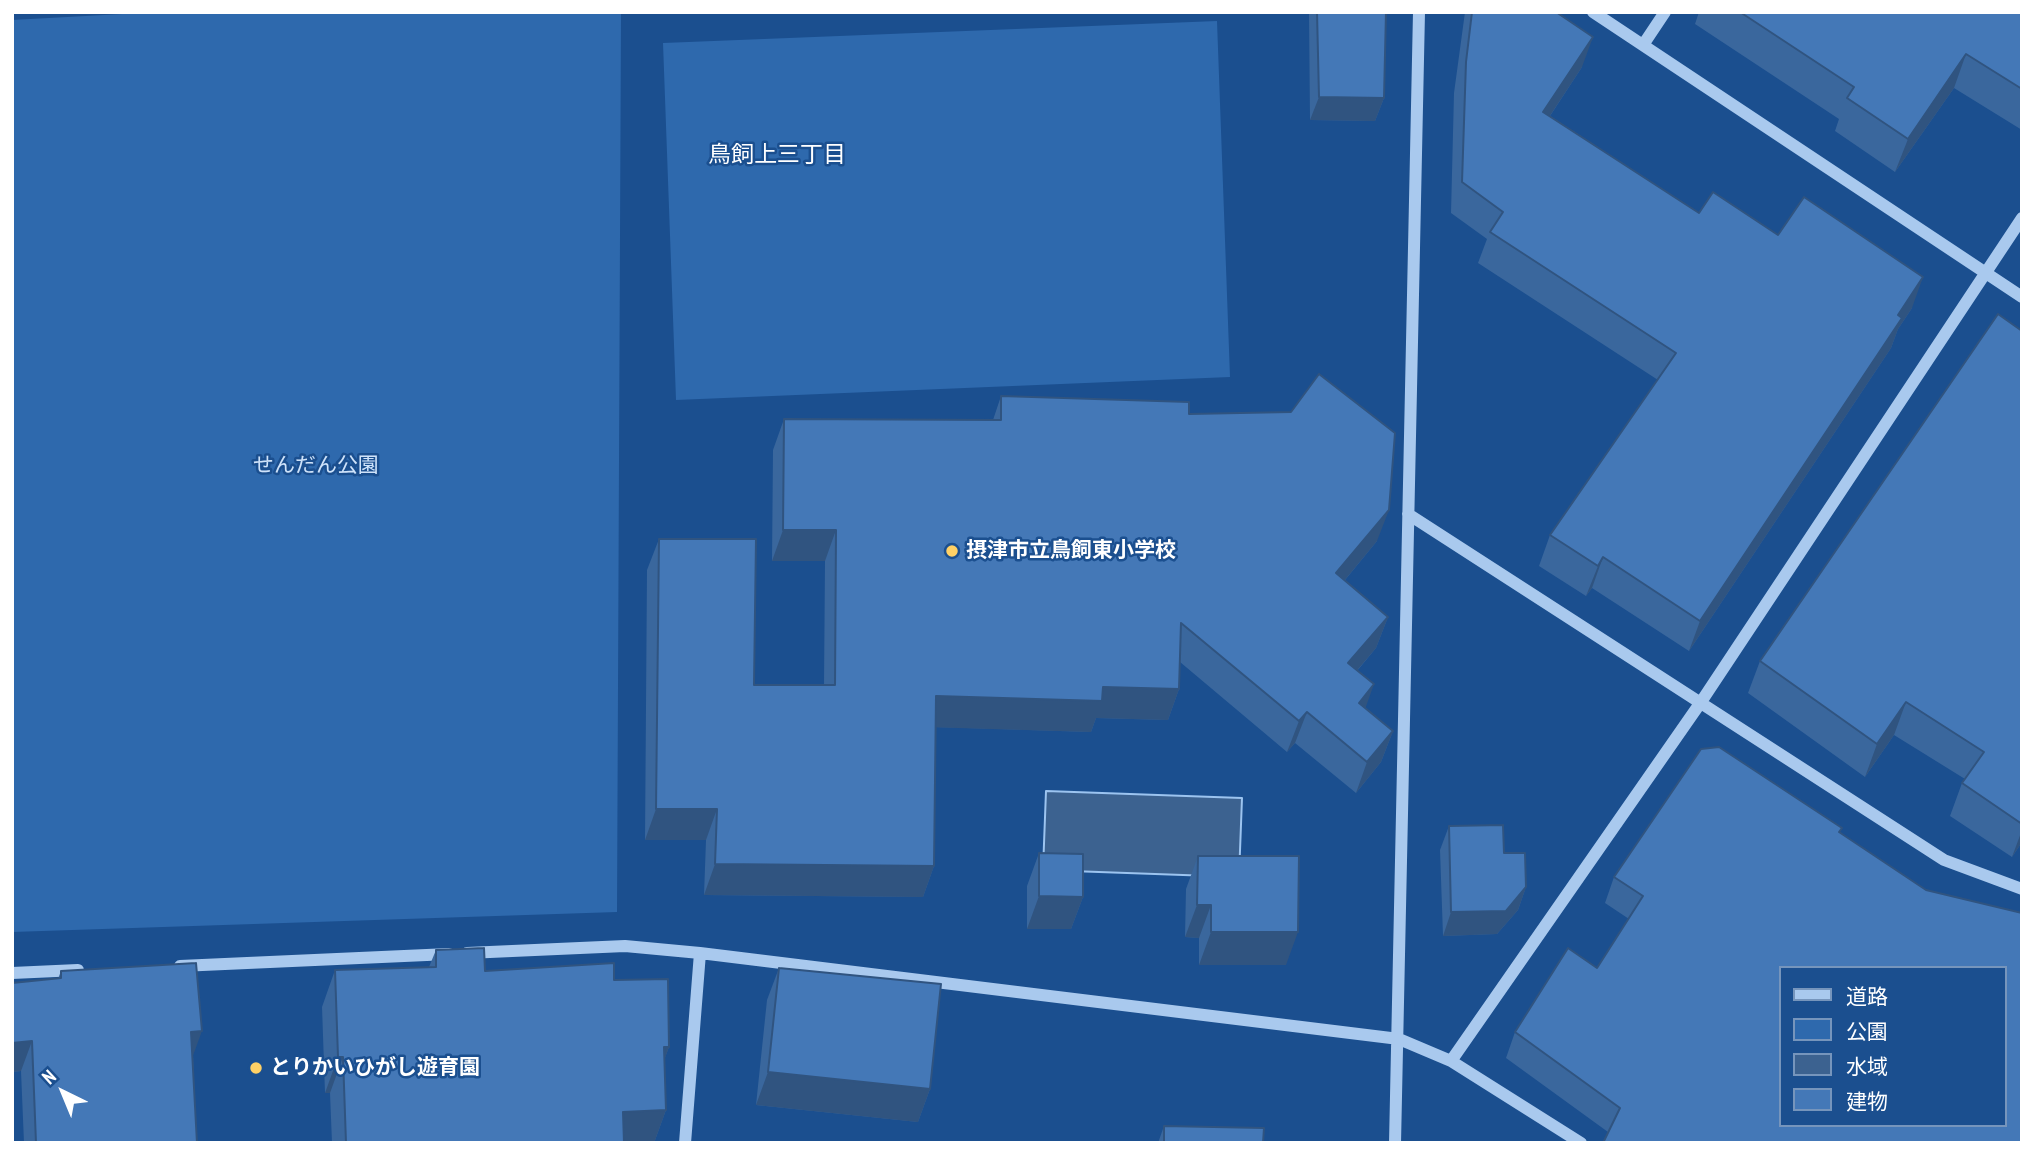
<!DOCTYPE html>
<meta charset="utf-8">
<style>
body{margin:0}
#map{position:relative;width:2034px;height:1155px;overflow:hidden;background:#1b4f8f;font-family:"PT Sans Narrow","Noto Sans JP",sans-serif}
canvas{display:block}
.frame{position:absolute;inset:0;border:14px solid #fff;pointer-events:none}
.legend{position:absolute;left:1779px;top:966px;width:228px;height:161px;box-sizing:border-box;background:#1b4f8f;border:2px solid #7695bc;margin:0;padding:9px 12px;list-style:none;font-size:21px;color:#fff}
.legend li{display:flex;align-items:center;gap:14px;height:35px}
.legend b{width:35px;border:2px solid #7695bc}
.north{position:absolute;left:28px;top:1057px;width:70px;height:70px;-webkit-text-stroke:5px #1b4f8f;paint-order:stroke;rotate:317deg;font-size:19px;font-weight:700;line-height:28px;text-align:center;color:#fff}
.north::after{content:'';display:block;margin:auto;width:24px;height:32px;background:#fff;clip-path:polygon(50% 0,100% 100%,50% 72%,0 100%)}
</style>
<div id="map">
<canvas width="2034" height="1155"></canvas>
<div class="frame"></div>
<ul class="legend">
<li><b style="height:9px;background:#a9c9ee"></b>道路</li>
<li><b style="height:19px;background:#2e69ad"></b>公園</li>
<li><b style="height:19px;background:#3c6290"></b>水域</li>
<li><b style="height:19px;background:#4478b7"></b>建物</li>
</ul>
<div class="north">N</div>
</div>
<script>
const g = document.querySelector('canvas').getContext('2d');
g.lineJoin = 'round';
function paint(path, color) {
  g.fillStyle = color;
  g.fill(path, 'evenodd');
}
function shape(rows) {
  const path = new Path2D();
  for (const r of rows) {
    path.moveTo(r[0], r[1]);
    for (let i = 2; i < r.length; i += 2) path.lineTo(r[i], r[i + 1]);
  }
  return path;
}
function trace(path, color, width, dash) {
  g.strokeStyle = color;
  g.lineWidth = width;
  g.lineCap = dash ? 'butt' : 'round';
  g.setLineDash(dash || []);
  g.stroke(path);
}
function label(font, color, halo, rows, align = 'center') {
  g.font = font + ' "PT Sans Narrow","Noto Sans JP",sans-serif';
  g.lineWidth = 5;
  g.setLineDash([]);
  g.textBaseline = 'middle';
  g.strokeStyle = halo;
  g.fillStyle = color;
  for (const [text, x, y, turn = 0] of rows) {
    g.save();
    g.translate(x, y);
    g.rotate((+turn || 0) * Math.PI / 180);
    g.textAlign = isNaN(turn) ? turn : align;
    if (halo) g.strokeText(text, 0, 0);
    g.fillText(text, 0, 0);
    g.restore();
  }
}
paint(shape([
 [159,12,621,12,617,912,12,932,12,20],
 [1217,21,1230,377,676,400,663,43]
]), '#2e69ad');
const water = shape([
 [1046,791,1242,798,1239,877,1043,870,1046,791]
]);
paint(water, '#3c6290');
trace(water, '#9cc4f0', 2);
trace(shape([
 [1593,12,2022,297],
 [1643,45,1665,12],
 [1408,514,1944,860,2022,889],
 [467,953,625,946,700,953,1399,1039,1451,1061,1581,1143],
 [180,966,449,954],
 [12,973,78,970],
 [1451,1061,1701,702,2022,218],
 [685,1143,700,953],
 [1395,1143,1419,12]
]), '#a9c9ee', 12);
paint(shape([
 [1309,12,1386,12,1384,98,1375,121,1310,120],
 [1465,12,1556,12,1582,67,1550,116,1699,213,1778,235,1912,308,1898,329,1891,348,1689,651,1592,588,1586,596,1539,566,1550,535,1658,380,1478,263,1487,239,1451,213,1454,93],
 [1699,12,2022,12,2022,130,1954,88,1895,172,1835,131,1839,119,1695,24],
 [2022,331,2022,842,2012,857,1950,816,1962,783,1965,779,1894,735,1865,777,1748,693,1760,661],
 [1001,396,1189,414,1377,541,1345,580,1388,617,1376,648,1357,671,1366,708,1393,731,1381,762,1356,793,1295,743,1287,752,1180,662,1179,689,1168,720,1096,718,1091,732,935,727,934,866,923,897,704,895,706,840,645,840,647,570,659,539,754,685,824,685,825,561,772,561,773,450,784,419,993,420],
 [1449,826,1504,853,1526,887,1518,910,1497,934,1443,936,1440,850],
 [1842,828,1608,1132,1506,1058,1515,1032,1597,968,1629,919,1605,903,1614,877],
 [1039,853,1083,897,1071,929,1027,929,1027,886],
 [1198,856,1286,965,1199,965,1199,938,1185,937,1186,889],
 [436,950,485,971,614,980,669,1047,664,1060,666,1110,654,1143,332,1143,330,1093,325,1093,322,1007,335,970,429,967],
 [779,968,930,1089,918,1122,756,1105,767,1000],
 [61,971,193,1057,197,1143,24,1143,21,1071,12,1072,12,983,58,979],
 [1164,1126,1263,1143,1158,1143]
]), '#3a679d');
paint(shape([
 [1593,37,1582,67,1532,143,1543,112],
 [1966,54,1954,88,1895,172,1908,139],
 [1319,97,1384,98,1375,121,1310,120],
 [1923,277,1912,308,1898,329,1891,348,1689,651,1700,621],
 [1389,510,1377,541,1325,604,1336,573],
 [783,530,836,530,825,561,772,561],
 [1603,557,1592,588,1586,596,1598,566],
 [1388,617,1376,648,1337,694,1348,663],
 [1374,684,1363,715,1359,703],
 [1103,687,1179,689,1168,720,1096,718,1091,732,924,727,936,696],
 [1906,702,1894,735,1865,777,1877,744],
 [1307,712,1295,743,1287,752,1299,721],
 [1393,731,1381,762,1356,793,1367,762],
 [656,809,717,809,706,840,645,840],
 [2022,830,2022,842,2012,857],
 [715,864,934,866,923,897,704,895],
 [1526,887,1518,910,1497,934,1443,936,1451,912],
 [1039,896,1083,897,1071,929,1027,929],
 [1197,905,1211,905,1199,938,1185,937],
 [1211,932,1298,932,1286,965,1199,965],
 [202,1031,191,1061,191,1032],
 [32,1041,21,1071,12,1072,12,1043],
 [664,1047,669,1047,656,1083],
 [338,1057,343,1057,330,1093,325,1093],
 [768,1072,930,1089,918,1122,756,1105],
 [666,1110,654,1143,612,1143,623,1112]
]), '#305480');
const building = shape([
 [1317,12,1386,12,1384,98,1319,97,1317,12],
 [1472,12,1556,12,1593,37,1543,112,1699,213,1713,192,1778,235,1804,197,1923,277,1898,315,1902,318,1700,621,1603,557,1598,566,1550,535,1676,353,1490,232,1503,212,1462,182,1466,62,1472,12],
 [1740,12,2022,12,2022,89,1966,54,1908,139,1847,98,1854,87,1740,12],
 [1998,314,2022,331,2022,824,1962,783,1984,752,1906,702,1877,744,1760,661,1998,314],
 [1319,374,1395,433,1389,510,1336,573,1388,617,1348,663,1374,684,1359,703,1393,731,1367,762,1307,712,1299,721,1181,623,1179,689,1103,687,1102,701,936,696,934,866,715,864,717,809,656,809,659,539,756,539,754,685,835,685,836,530,783,530,784,419,1001,420,1001,396,1189,402,1189,414,1291,412,1319,374],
 [1719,747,1842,828,1839,832,1926,890,2022,913,2022,1143,1603,1143,1620,1108,1515,1032,1568,948,1597,968,1643,896,1614,877,1701,749,1719,747],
 [1780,968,2004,968,2004,1125,1780,1125,1780,968],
 [1503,825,1504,853,1525,853,1526,887,1506,911,1451,912,1449,826,1503,825],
 [1039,853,1083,854,1083,897,1039,896,1039,853],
 [1198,856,1299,856,1298,932,1211,932,1211,905,1197,905,1198,856],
 [484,948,485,971,614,963,614,980,668,979,669,1047,664,1047,666,1110,623,1112,624,1143,346,1143,343,1057,338,1057,335,970,436,967,436,950,484,948],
 [196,963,202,1031,191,1032,197,1143,36,1143,32,1041,12,1043,12,983,61,978,61,971,196,963],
 [779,968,941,984,930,1089,768,1072,779,968],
 [1164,1126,1264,1128,1263,1143,1164,1143,1164,1126]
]);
paint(building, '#4478b7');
trace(building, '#305480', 2);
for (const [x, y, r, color] of [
 [952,551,7,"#ffd166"],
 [256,1068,7,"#ffd166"]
]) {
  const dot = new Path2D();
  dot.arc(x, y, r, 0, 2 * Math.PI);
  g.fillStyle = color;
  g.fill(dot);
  trace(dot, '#1b4f8f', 2.5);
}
label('21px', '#cfe3fa', '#1b4f8f', [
 ["せんだん公園",316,466]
]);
label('bold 21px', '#fff', '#1b4f8f', [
 ["摂津市立鳥飼東小学校",966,551],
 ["とりかいひがし遊育園",270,1068]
], 'left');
label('23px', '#fff', '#1b4f8f', [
 ["鳥飼上三丁目",777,155]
]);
</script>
